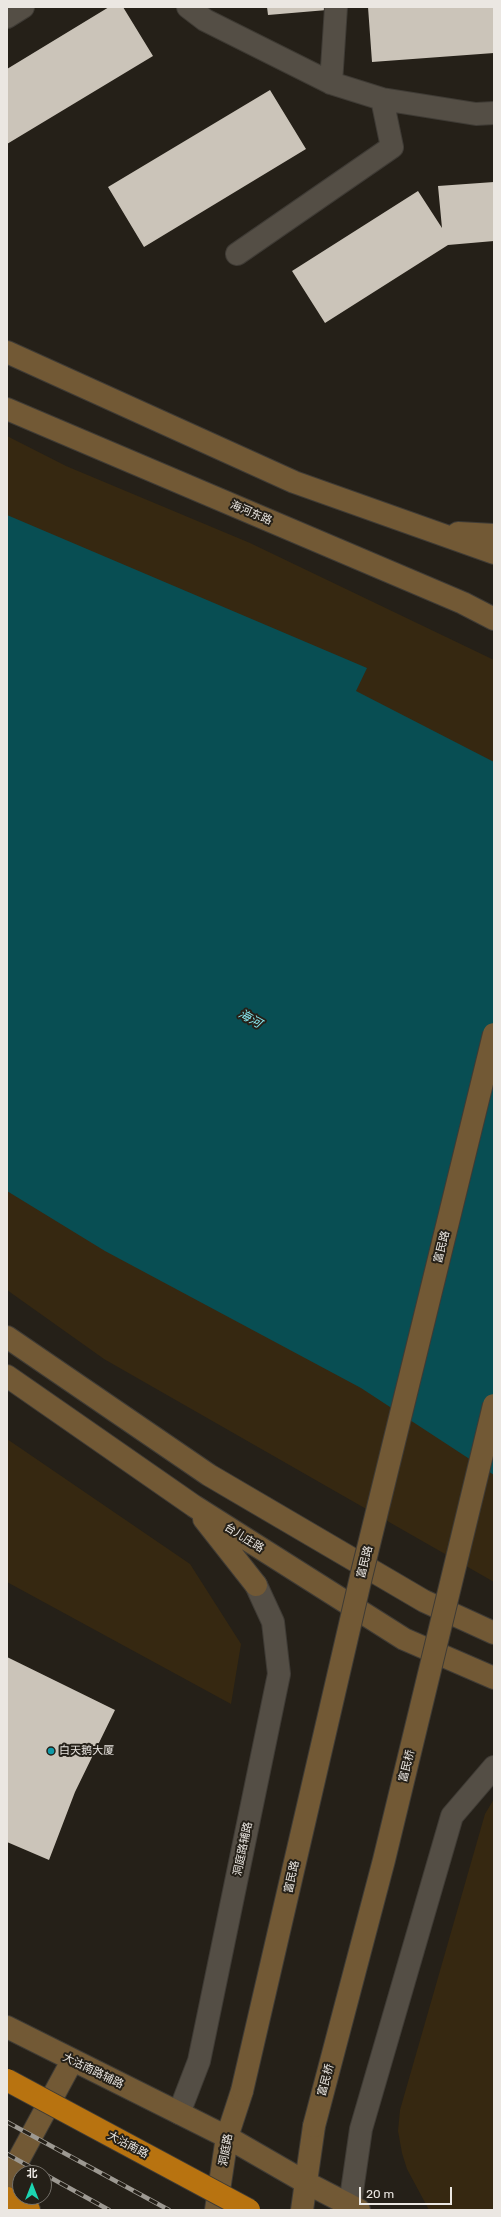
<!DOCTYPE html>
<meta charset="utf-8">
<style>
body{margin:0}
#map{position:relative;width:501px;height:2217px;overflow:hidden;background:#252018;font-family:Rubik,"Noto Sans SC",sans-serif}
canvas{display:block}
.frame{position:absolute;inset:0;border:8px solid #ebe7e2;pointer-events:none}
.north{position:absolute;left:12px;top:2165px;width:40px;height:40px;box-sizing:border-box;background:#252018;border:1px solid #747069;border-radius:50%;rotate:0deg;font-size:11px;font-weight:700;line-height:16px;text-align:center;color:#ebe7e2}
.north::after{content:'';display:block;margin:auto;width:14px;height:18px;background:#1cd5b1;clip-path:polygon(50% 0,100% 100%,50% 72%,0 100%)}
.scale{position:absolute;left:359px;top:2187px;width:93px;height:18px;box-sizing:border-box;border:2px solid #ebe7e2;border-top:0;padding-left:5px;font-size:12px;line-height:14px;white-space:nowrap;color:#ebe7e2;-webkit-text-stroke:3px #252018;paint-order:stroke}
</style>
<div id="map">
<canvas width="501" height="2217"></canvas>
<div class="frame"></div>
<div class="north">北</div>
<div class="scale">20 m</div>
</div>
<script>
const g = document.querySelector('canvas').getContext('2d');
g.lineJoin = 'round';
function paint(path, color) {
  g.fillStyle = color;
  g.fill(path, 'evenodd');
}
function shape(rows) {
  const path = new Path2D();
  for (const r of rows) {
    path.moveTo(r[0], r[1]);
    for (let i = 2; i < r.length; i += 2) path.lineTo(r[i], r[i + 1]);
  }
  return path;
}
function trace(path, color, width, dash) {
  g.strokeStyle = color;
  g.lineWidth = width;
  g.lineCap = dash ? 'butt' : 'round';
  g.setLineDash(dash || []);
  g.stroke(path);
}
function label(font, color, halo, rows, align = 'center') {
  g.font = font + ' Rubik,"Noto Sans SC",sans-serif';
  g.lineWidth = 4;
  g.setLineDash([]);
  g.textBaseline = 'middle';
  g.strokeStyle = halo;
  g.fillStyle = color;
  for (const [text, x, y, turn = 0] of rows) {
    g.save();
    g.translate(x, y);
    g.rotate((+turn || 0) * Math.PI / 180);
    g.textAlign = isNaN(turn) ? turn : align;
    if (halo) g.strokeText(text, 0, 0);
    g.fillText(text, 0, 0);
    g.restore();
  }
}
paint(shape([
 [7,436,66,466,250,543,494,660,494,1582,104,1359,7,1290],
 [7,1439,190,1564,241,1644,231,1704,7,1582],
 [494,1799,494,2210,429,2210,407,2169,402,2153,398,2131,400,2110,485,1814]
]), '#362811');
paint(shape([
 [7,515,367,668,356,691,494,762,494,1475,361,1388,105,1251,7,1191]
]), '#084e53');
paint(shape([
 [109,7,123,7,153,56,7,144,7,69],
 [267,7,327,7,327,10,268,15],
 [368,7,494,7,494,53,372,62],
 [270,90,306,149,144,247,108,187],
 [494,182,494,241,448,245,325,323,292,271,418,191,442,228,438,186],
 [7,1657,115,1710,75,1792,49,1860,7,1842]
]), '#cbc4b9');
const street = shape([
 [188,7,205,20,331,83,382,99,476,114,494,113],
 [7,17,23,7],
 [331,83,336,7],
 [237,254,392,147,382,99],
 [179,2113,199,2061,279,1674,273,1622,256,1585],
 [350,2205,361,2129,452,1816,494,1767]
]);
const secondary = shape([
 [7,352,294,482,494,553],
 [7,409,463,603,494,619],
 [458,533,494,535],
 [7,1337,209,1475,424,1601,494,1633],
 [7,1376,194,1506,404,1639,494,1678],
 [204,1519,256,1585],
 [7,2027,227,2137,305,2182,359,2210],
 [7,2181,72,2061],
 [216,2210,227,2137,242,2091],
 [302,2210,314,2126]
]);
const highway = shape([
 [7,2198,29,2210]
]);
trace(street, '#3f3b35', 24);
trace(secondary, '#3f3b35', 24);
trace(highway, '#3f3b35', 24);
trace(street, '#544e45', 22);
trace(secondary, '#725935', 22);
trace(highway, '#b87310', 22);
const rail = shape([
 [7,2122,169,2210],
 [7,2154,41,2173],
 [44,2174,109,2210]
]);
trace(rail, '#9d9992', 4.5);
trace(rail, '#252018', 3, [9]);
const secondaryBridge = shape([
 [242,2091,361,1577,494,1034],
 [314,2126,384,1860,494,1405]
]);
const highwayBridge = shape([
 [7,2080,249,2210]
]);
trace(secondaryBridge, '#3f3b35', 24, []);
trace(highwayBridge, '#3f3b35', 24, []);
trace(secondaryBridge, '#725935', 22);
trace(highwayBridge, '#b87310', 22);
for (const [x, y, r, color] of [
 [51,1751,4,"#0f9aa8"]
]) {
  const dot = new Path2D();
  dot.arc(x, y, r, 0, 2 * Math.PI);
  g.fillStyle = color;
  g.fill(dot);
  trace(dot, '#252018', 1.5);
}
label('11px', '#ebe7e2', '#252018', [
 ["海河东路",251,513,23],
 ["富民路",442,1247,-76],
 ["台儿庄路",244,1538,32],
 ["富民路",365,1562,-76],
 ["富民桥",407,1766,-76],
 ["洞庭路辅路",243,1849,-78],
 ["富民路",292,1877,-77],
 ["大沽南路辅路",93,2071,26],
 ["富民桥",326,2080,-75],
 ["大沽南路",128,2145,28],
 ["洞庭路",226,2150,-80]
]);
label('11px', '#ebe7e2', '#252018', [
 ["白天鹅大厦",59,1751]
], 'left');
label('italic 12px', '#8aecf4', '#252018', [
 ["海河",250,1019,30]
]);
</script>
